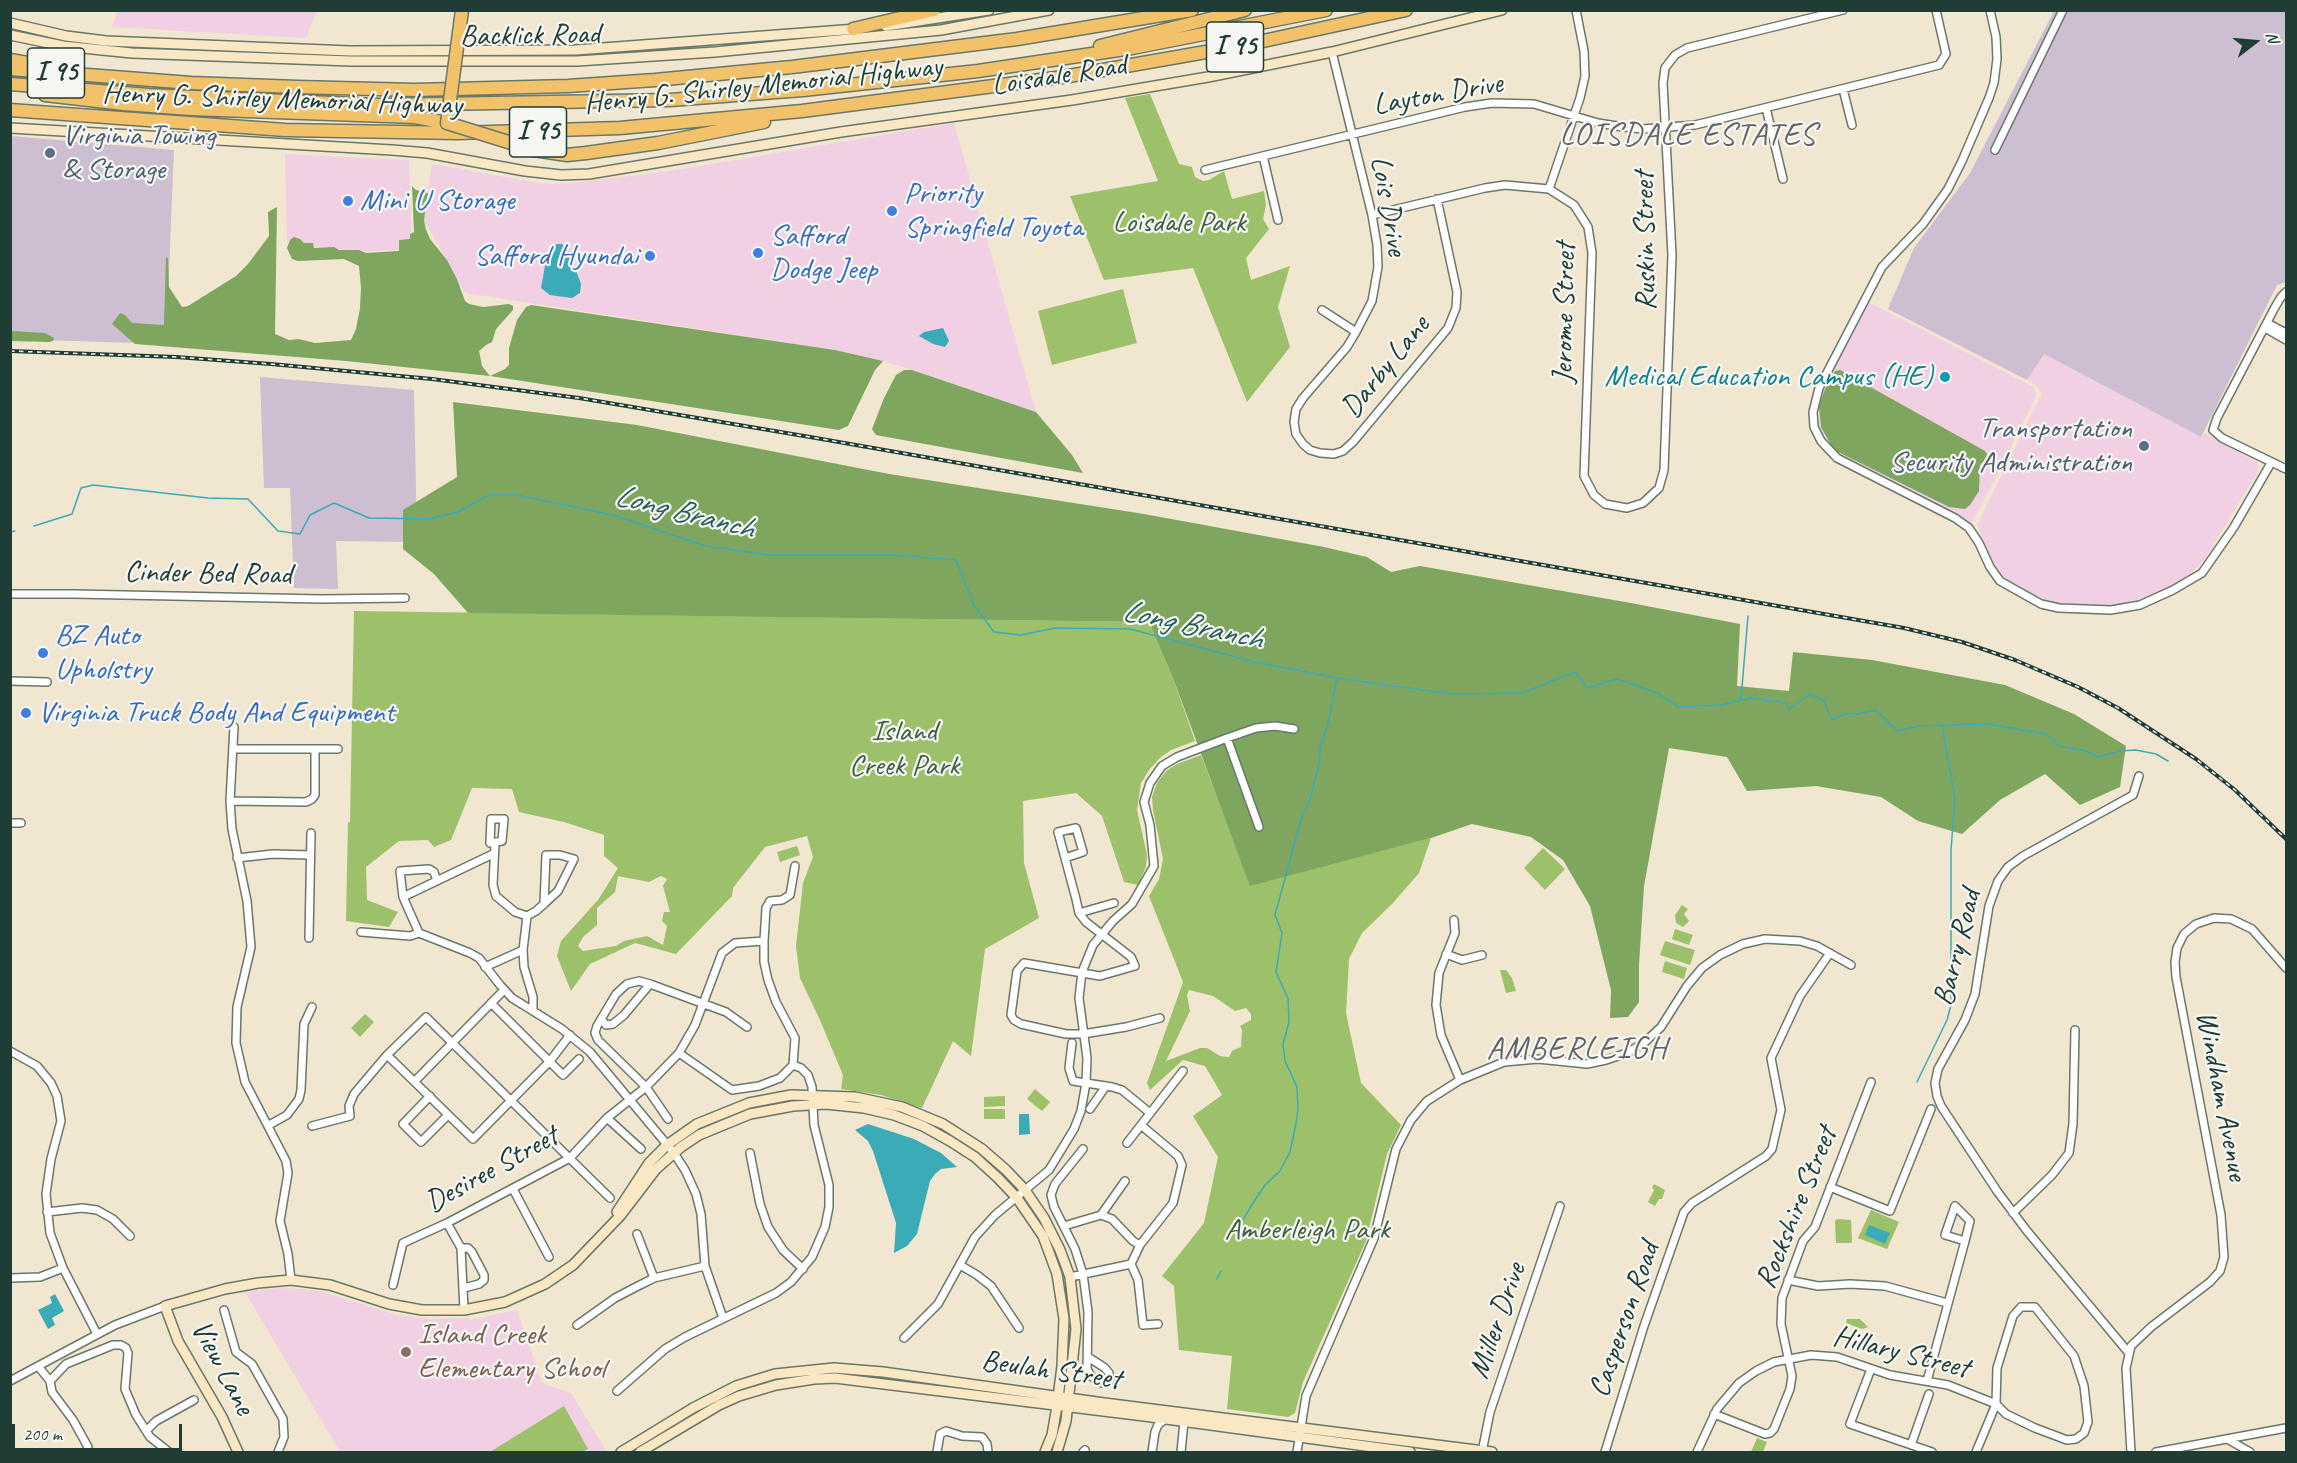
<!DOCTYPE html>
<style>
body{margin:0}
#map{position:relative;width:2297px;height:1463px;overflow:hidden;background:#f1e6cf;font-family:Caveat,sans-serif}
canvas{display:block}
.frame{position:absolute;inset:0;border:12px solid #1f3d34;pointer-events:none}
.north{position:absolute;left:2225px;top:12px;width:60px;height:60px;-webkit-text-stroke:4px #f6f6f2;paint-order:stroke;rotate:74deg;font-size:16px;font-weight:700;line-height:24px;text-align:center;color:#1f3d34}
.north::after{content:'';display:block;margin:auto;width:21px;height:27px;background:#1f3d34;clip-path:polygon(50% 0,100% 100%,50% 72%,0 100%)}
.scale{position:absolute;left:12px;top:1424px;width:170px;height:27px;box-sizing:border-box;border:3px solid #1f3d34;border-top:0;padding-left:8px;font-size:18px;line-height:21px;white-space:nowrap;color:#1f3d34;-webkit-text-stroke:4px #f6f6f2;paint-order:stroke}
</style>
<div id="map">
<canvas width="2297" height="1463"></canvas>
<div class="frame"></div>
<div class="north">N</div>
<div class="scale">200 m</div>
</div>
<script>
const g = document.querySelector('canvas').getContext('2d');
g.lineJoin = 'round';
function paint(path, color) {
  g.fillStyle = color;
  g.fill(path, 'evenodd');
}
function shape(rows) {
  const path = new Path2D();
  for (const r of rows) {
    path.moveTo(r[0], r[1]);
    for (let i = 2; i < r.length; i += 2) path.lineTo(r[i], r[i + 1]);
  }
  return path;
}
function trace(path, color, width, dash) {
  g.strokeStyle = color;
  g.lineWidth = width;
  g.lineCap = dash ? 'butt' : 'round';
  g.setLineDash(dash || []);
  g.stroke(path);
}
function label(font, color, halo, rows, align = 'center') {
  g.font = font + ' Caveat,sans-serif';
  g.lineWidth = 4.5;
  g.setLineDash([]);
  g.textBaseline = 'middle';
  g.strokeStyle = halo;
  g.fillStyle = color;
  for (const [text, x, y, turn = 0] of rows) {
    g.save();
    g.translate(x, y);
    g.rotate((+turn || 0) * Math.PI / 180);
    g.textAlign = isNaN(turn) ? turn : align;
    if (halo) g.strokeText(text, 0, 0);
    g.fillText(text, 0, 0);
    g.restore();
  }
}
paint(shape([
 [119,10,317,10,317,11,306,38,111,27],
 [954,123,1036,412,897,365,835,350,465,293,424,220,432,164,544,184,572,183,663,172],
 [285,154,409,160,412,249,360,252,287,242],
 [1864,300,2032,386,2036,392,2035,399,1991,487,1969,528,1826,449,1813,421,1819,388],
 [2044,354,2201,437,2204,433,2258,463,2257,473,2204,560,2190,574,2161,592,2123,604,2106,605,2055,603,2036,597,2009,583,1993,562,1977,525,2042,393,2036,385,2027,380],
 [279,1288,304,1289,319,1291,397,1315,431,1319,469,1318,469,1320,517,1310,542,1383,571,1393,607,1452,340,1452,245,1292]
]), '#f1d0e3');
paint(shape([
 [2054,11,2286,11,2286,282,2277,285,2201,437,2044,354,2027,380,1888,309,1914,248,1970,173],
 [11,136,174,150,166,344,11,339],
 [260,377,414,390,417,542,336,541,338,589,294,588,290,488,264,488]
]), '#cebed1');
paint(shape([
 [1150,94,1179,164,1192,167,1195,177,1203,181,1209,180,1224,171,1232,199,1264,191,1266,205,1263,219,1269,229,1246,258,1251,280,1290,266,1278,307,1290,347,1247,402,1193,268,1104,280,1070,196,1158,181,1125,98],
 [1123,289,1137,343,1052,365,1038,311],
 [354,611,1149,622,1173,678,1195,741,1171,750,1161,757,1149,770,1141,783,1137,810,1147,855,1146,867,1138,885,1124,882,1102,816,1076,793,1023,801,1024,863,1039,918,985,949,971,1056,953,1041,922,1108,881,1095,841,1089,843,1075,820,1020,800,978,796,946,803,883,813,857,807,836,765,847,733,888,732,896,676,954,635,943,590,964,571,991,557,956,561,941,598,900,618,868,604,856,604,835,564,822,519,812,512,789,472,788,451,840,434,847,428,840,399,841,366,867,367,900,398,912,389,927,346,921,348,822,350,822],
 [618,876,649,882,661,876,667,879,663,886,670,912,664,912,662,921,667,926,663,945,647,936,624,941,616,946,583,951,578,946,583,937,597,925,597,908,615,892],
 [1201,755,1251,885,1431,838,1419,873,1393,903,1362,933,1349,959,1346,1013,1361,1083,1401,1125,1387,1154,1366,1241,1303,1382,1295,1413,1288,1417,1227,1409,1232,1356,1179,1350,1174,1286,1162,1276,1204,1223,1218,1157,1193,1116,1222,1095,1205,1066,1183,1060,1150,1090,1147,1083,1183,982,1149,896,1159,879,1163,859,1153,810,1152,797,1157,783,1166,771,1177,764],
 [1189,990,1213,996,1235,1011,1246,1008,1251,1014,1251,1020,1240,1026,1242,1030,1241,1047,1232,1051,1229,1057,1220,1056,1207,1048,1200,1048,1166,1061,1190,1011,1187,995],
 [797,846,800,855,780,862,777,852],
 [1543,848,1565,869,1545,890,1524,868],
 [1682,905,1688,909,1684,914,1689,921,1683,927,1676,923,1675,915],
 [1675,929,1693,935,1689,945,1672,939],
 [1665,941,1695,950,1690,965,1660,955],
 [1665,961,1687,968,1684,979,1662,972],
 [1500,970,1506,970,1512,978,1516,991,1506,993],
 [365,1014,374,1022,360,1037,351,1028],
 [1035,1089,1050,1102,1042,1111,1027,1099],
 [1005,1096,1005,1106,984,1107,984,1097],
 [984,1109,1005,1109,1005,1119,984,1119],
 [1654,1184,1665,1190,1662,1199,1659,1199,1655,1206,1648,1202,1654,1190,1652,1187],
 [1871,1210,1899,1222,1887,1249,1858,1238],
 [1837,1219,1851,1220,1852,1242,1850,1243,1836,1243,1835,1221],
 [1847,1319,1860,1319,1868,1327,1862,1329,1846,1323],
 [564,1406,588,1449,582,1452,490,1452],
 [1757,1438,1767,1442,1763,1452,1751,1452]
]), '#9dc06a');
paint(shape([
 [412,186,416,190,428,193,424,220,426,230,430,239,447,260,457,279,465,301,469,304,483,307,509,304,513,306,513,310,496,329,492,342,486,345,479,351,482,366,490,376,505,369,509,365,509,348,517,320,526,307,531,305,835,350,883,361,875,370,848,426,839,430,490,376,346,361,135,344,112,324,120,313,125,315,132,323,164,325,166,257,168,258,169,287,182,307,188,306,236,276,248,264,269,236,268,212,277,207,275,334,289,340,299,339,315,343,351,340,356,329,360,308,361,288,359,266,344,259,298,261,292,259,287,248,290,240,294,237,300,239,304,243,313,243,314,248,334,247,339,250,359,250,366,253,399,251,399,240,410,239,410,234,414,232],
 [11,331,45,333,54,338,53,341,49,342,11,341],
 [904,370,912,370,1036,412,1072,455,1083,473,876,435,872,429,884,398,896,375],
 [1840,370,1985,451,1987,454,1985,460,1980,465,1979,491,1970,505,1965,509,1949,507,1836,451,1831,445,1821,427,1819,406,1825,389,1835,371],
 [453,402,637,425,889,474,1144,514,1324,547,1367,557,1391,572,1420,566,1631,603,1740,624,1737,686,1789,691,1793,652,1872,660,2005,685,2074,714,2126,746,2120,787,2080,805,2045,774,2000,800,1962,834,1918,821,1881,797,1816,786,1747,791,1727,757,1669,748,1644,886,1639,965,1639,1002,1628,1017,1610,1018,1611,990,1590,906,1563,860,1531,837,1472,824,1431,838,1250,886,1173,678,1149,622,468,613,434,574,403,549,403,510,457,477]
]), '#7ea65e');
paint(shape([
 [557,244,562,244,569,252,581,284,580,293,572,298,550,295,541,288,547,255,551,247],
 [943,328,949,341,945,347,933,344,919,336,924,332],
 [1019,1114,1029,1114,1030,1134,1019,1135],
 [868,1124,914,1139,941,1153,957,1167,941,1169,935,1174,930,1181,917,1234,907,1246,894,1253,896,1223,873,1151,868,1141,855,1130],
 [1869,1225,1890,1233,1885,1244,1865,1235],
 [55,1294,64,1311,52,1318,55,1325,48,1329,38,1310,52,1303,50,1297]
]), '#3babb8');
trace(shape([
 [34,526,72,514,81,488,93,485,208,498,248,499,278,531,300,534,310,515,334,503,369,518,429,519,458,512,489,495,517,495,617,516,706,546,769,555,896,555,956,560,974,605,994,632,1021,635,1055,628,1130,629,1255,662,1337,678,1453,694,1522,693,1575,672,1587,688,1617,679,1657,693,1679,707,1721,705,1751,698,1785,703,1790,709,1810,694,1824,701,1832,720,1844,714,1857,714,1876,710,1897,731,1919,726,1987,724,2047,734,2059,746,2086,751,2098,757,2119,751,2136,750,2156,754,2168,761],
 [10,532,15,531],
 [1741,699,1748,616],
 [1917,1082,1947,1020,1951,1005,1951,850,1955,798,1942,726],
 [1237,1231,1251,1206,1265,1185,1280,1171,1290,1152,1296,1124,1298,1109,1297,1087,1285,1061,1283,1044,1289,1022,1288,998,1276,972,1282,933,1275,915,1302,816,1310,800,1319,764,1320,747,1329,720,1337,679],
 [1217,1279,1221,1271]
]), '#3babb8', 1.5);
const street = shape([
 [1990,10,1996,37,1997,59,1994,83,1989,98,1962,161,1948,189,1923,224,1882,267,1819,388,1813,412,1814,427,1821,441,1837,458,1955,518,1969,528,1979,543,1990,567,2000,581,2041,604,2059,608,2111,610,2140,605,2173,590,2202,573,2234,527,2271,463],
 [1332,52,1372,215,1377,245,1378,267,1372,301,1356,332,1347,347,1303,398,1296,409,1294,422,1296,434,1303,444,1310,450,1320,453,1334,454,1343,451,1353,442,1448,328,1456,308,1457,292,1437,199],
 [1843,89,1852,125],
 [1766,108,1783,179],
 [1995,150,2063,10],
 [1263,156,1278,220],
 [1205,170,1465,107,1492,103,1534,104,1598,123,1623,127,1643,129,1695,125,1939,65,1946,54,1936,10],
 [1549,189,1580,98,1585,76,1584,51,1576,10],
 [1372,215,1485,188,1505,185,1549,189,1574,205,1588,227,1592,253,1584,476,1594,495,1605,504,1627,508,1643,503,1659,488,1664,470,1672,255,1663,83,1665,68,1675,55,1687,48,1843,10],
 [2286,292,2281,297,2274,309,2217,418,2213,430,2222,438,2286,469],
 [1322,310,1356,332],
 [2267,323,2286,333],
 [2265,328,2286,340],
 [10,594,74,594,321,599,405,598],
 [10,681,47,682],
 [234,727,230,801,232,829,247,901,251,947,237,1007,236,1043,245,1082,286,1161,288,1173,280,1221,288,1254,291,1280],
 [1227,738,1256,728,1275,726,1294,729],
 [234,749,338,749],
 [230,801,306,802,312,799,315,795,315,749],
 [491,819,504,819,502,841,490,843,491,819],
 [10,823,21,823],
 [495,843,493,885,496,896,515,912,527,916],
 [237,858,273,854,310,855],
 [1065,858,1083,852,1076,828,1058,832,1065,858,1076,899,1079,913,1086,922,1131,957,1135,966,1100,976,1024,963,1017,971,1011,1015,1014,1020,1021,1024,1066,1034,1083,1034,1126,1027,1160,1018],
 [437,881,434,872,429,869,400,871,403,897,493,854],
 [403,897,419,933],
 [1079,913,1114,903],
 [527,916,536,911,544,904,558,891,574,859,560,855,546,855,544,904],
 [1454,920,1455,933,1439,973,1436,1005,1441,1035,1460,1080],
 [361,932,410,936,419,933,470,953,479,958,500,985,512,998,562,1029,590,1052,674,1153,685,1170,696,1194,701,1214,705,1266,723,1318],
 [309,938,311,833],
 [523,950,524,967,533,997,533,1011],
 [1446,954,1462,960,1482,955],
 [485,967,523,950,527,916],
 [650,984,639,981,627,984,616,994,597,1026,595,1033,598,1040,646,1087,668,1119],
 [491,1003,563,1075,579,1059],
 [601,1019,606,1025,613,1024,624,1015,650,984,726,1012,747,1027],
 [1072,1043,1069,1068,1073,1081,1112,1087,1122,1090,1150,1113],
 [10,1051,37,1066,51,1083,57,1096,61,1121,51,1159,46,1194,50,1233,63,1268,97,1334],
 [679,1053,732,1090,759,1086,780,1078,793,1065,795,1038,776,1002,768,980,764,962,764,941,766,908,770,901,782,900,790,895,795,866],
 [387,1055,473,1139,550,1061,570,1035],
 [415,1081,504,990],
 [430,1096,403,1124,421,1142,448,1115],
 [1090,1109,1106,1086],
 [607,1118,641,1149],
 [269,1125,287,1115,299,1099,301,1090,304,1024,312,1007],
 [312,1126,350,1116,349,1106,354,1094,387,1055,426,1017,610,1198],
 [1127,1143,1183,1071],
 [1083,1149,1055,1184,1051,1195,1054,1207,1075,1249,1083,1274,1088,1312,1087,1369,1091,1376,1102,1383,1110,1381,1109,1373,1105,1368,1088,1357],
 [750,1153,760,1204,768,1227,783,1250,803,1269],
 [1830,1187,1890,1211,1931,1109],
 [513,1189,549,1257],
 [1955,1206,1970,1221,1965,1241,1945,1235,1955,1206],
 [47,1212,82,1208,97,1210,113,1219,130,1236],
 [2013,1213,2052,1175,2069,1153,2073,1124,2075,1030],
 [1101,1215,1125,1181],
 [447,1223,461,1248,468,1248,472,1252,484,1275,484,1280,479,1284,464,1288],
 [1064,1226,1101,1215,1112,1219,1133,1241,1140,1245],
 [637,1234,654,1278],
 [461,1248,464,1310],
 [1131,1264,1140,1245,1173,1203,1182,1165,1178,1156,1142,1126],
 [1131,1264,1138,1280,1143,1325,1158,1324],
 [960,1265,977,1275,991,1286,1019,1328],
 [1070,1277,1131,1264],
 [10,1278,40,1277,63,1268],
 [1788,1280,1818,1286,1850,1284,1885,1286,1947,1303],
 [393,1285,403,1243,447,1223,570,1158,607,1118,646,1087,679,1053,695,1025,722,953,735,943,764,941],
 [2021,1307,2035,1307,2074,1356,2084,1386,2088,1422,2084,1433,2076,1439,2067,1440,2035,1428,2006,1414,1996,1404,1997,1368,2013,1316,2021,1307],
 [224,1310,236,1352,252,1364,283,1419,284,1437,278,1452],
 [577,1325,615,1298,636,1287,654,1278,705,1266],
 [904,1338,938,1304,975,1237,995,1215,1049,1170,1074,1129,1081,1111,1086,1083,1087,1058,1079,998,1082,972,1093,945,1113,921,1132,904,1154,866,1150,825,1144,802,1150,783,1162,766,1177,757,1227,738,1259,827],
 [2128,1352,2027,1231,1997,1191,1941,1106,1937,1096,1935,1083,1938,1069,1965,1020,1975,994,1989,906,1998,881,2008,867,2023,856,2133,795,2139,776],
 [38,1366,50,1381,52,1392,73,1420,88,1447,86,1452],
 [1871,1369,1850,1424,1932,1452],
 [10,1381,115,1325,165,1306],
 [50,1381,66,1364,113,1345,121,1345,126,1348,128,1353,125,1389,136,1415,150,1437,169,1452],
 [1927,1381,1965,1241],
 [617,1391,665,1349,685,1337,776,1293,791,1282,812,1257,825,1227,829,1207,829,1185,814,1125,812,1087,808,1075,801,1068,793,1065],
 [1714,1414,1765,1434,1770,1433,1774,1429,1790,1389,1792,1376,1781,1324,1782,1298,1803,1241,1815,1227,1871,1082],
 [146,1431,156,1421,194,1400],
 [2229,1440,2250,1452],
 [1911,1445,1929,1394],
 [937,1452,940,1434,946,1431,962,1436,982,1437,987,1444,988,1452],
 [1083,1452,1085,1450],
 [1152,1452,1155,1432,1158,1425,1164,1420],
 [1181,1452,1184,1422],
 [1297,1452,1306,1396,1374,1238,1396,1149,1411,1120,1427,1101,1460,1080,1504,1062,1538,1059,1587,1064,1606,1060,1627,1053,1645,1042,1661,1027,1687,986,1702,968,1720,955,1743,944,1765,939,1800,941,1817,946,1851,965],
 [1482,1452,1490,1412,1560,1206],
 [1605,1452,1644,1326,1684,1212,1692,1203,1766,1156,1772,1149,1781,1110,1771,1058,1800,996,1830,953],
 [1697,1452,1717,1409,1739,1383,1756,1371,1774,1362,1811,1355,1837,1357,1890,1375,1948,1385,1996,1404,1976,1452],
 [2131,1452,2126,1368,2131,1346,2151,1327,2210,1282,2220,1271,2224,1257,2221,1215,2176,977,2175,962,2177,948,2184,934,2196,924,2214,918,2231,919,2252,929,2286,968],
 [2156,1452,2286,1428]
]);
const secondary = shape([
 [10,23,66,36,106,41,350,51,576,50,857,29],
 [886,26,989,10],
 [10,35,63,46,132,53,351,61,577,61,715,52,941,30,1049,10],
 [10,128,392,150,427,153,525,171,561,175,589,174,841,132,1072,100,1208,77,1332,52,1502,10],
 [617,1212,649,1163,667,1145,697,1124,749,1103,791,1095,855,1097,902,1107,943,1124,982,1149,1006,1170,1025,1190,1044,1218,1060,1250,1070,1277,1076,1329,1066,1421,1057,1452],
 [238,1452,222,1417,178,1341,165,1306,225,1289,258,1283,291,1280,330,1285,389,1304,422,1310,464,1310,505,1302,545,1284,573,1265,620,1216,656,1169,681,1147,699,1135,750,1114,793,1106,826,1104,864,1108,894,1115,923,1126,950,1141,975,1157,998,1178,1017,1198,1043,1236,1057,1274,1064,1319,1062,1366,1057,1406,1052,1435,1045,1452],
 [621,1452,693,1408,736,1386,775,1374,834,1368,883,1372,1104,1403,1492,1452],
 [640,1452,719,1405,739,1396,776,1385,814,1379,835,1378,1144,1416,1410,1452]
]);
const highway = shape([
 [853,29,934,10],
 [1100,46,1245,10],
 [10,60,39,65],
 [10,69,191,83,297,87,415,90,568,86,655,80,792,67,1017,39,1192,10],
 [10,84,149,95,377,105,670,100,803,90,978,71,1132,48,1326,10],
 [45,95,124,104,191,109,415,117,447,123],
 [10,110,285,130,458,133,620,128,802,111,1063,77,1240,46,1406,10],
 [534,150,567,155,586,153,658,143,764,122]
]);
trace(street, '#68786a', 10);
trace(secondary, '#68786a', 12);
trace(highway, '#68786a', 15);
trace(street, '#fff', 7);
trace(secondary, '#fae7c3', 9);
trace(highway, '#f2c26a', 12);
const rail = shape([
 [10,351,176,357,271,364,432,379,579,398,810,437,1904,628,1962,642,2015,660,2078,687,2118,708,2196,759,2235,790,2286,839]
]);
trace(rail, '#1f3d34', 4);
trace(rail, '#f6f6f2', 1.5, [4.5]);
const highwayBridge = shape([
 [462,10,447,123,534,150]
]);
trace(highwayBridge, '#68786a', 15, []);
trace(highwayBridge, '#f2c26a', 12);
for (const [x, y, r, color] of [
 [50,153,6,"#5c6f8a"],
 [348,201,6,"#3f7fe0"],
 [892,211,6,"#3f7fe0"],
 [758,253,6,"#3f7fe0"],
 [650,256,6,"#3f7fe0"],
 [1945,377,6,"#0f9aa8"],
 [2144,446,6,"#5c6f8a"],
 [43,653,6,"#3f7fe0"],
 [26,713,6,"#3f7fe0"],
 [406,1352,6,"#8d6e63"]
]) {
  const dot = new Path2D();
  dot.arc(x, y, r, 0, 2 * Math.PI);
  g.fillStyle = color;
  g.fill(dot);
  trace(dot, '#f6f6f2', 2);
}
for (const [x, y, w] of [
 [1235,47,57],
 [56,73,57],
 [538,132,57]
]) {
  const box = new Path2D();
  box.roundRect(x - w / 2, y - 25, w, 50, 4.5);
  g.fillStyle = '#f6f6f2';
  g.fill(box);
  trace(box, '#1f3d34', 1.5);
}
label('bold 28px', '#1f3d34', null, [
 ["I 95",1235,47],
 ["I 95",56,73],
 ["I 95",538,132]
]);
label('30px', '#1f3d34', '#f6f6f2', [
 ["Backlick Road",530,36,-1],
 ["Loisdale Road",1059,76,-9],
 ["Henry G. Shirley Memorial Highway",763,86,-6],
 ["Layton Drive",1438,95,-10],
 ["Henry G. Shirley Memorial Highway",282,100,2],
 ["Lois Drive",1388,206,80],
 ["Ruskin Street",1646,241,-91],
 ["Jerome Street",1565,313,-89],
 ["Darby Lane",1386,367,-51],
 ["Cinder Bed Road",208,574,1],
 ["Barry Road",1958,948,-76],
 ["Windham Avenue",2221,1096,79],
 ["Desiree Street",492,1170,-29],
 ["Rockshire Street",1797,1208,-68],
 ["Casperson Road",1625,1320,-71],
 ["Miller Drive",1498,1321,-71],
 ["Hillary Street",1901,1353,14],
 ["View Lane",222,1368,62],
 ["Beulah Street",1051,1371,8]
]);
label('30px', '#4e5e75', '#f6f6f2', [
 ["Virginia Towing",62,136],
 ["& Storage",62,170],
 ["Transportation",2132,429,"right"],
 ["Security Administration",2132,463,"right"]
], 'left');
label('30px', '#366cbe', '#f6f6f2', [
 ["Priority",904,194],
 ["Springfield Toyota",904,228],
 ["Mini U Storage",360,201],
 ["Safford",770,236],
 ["Dodge Jeep",770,270],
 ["Safford Hyundai",638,256,"right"],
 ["BZ Auto",55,636],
 ["Upholstry",55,670],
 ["Virginia Truck Body And Equipment",38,713]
], 'left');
label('30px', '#3e5e42', '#f6f6f2', [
 ["Loisdale Park",1179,223],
 ["Island",904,732],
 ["Creek Park",904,766],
 ["Amberleigh Park",1307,1230]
]);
label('30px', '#0d838f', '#f6f6f2', [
 ["Medical Education Campus (HE)",1933,377]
], 'right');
label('30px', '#785e54', '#f6f6f2', [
 ["Island Creek",418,1335],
 ["Elementary School",418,1369]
], 'left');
g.letterSpacing = '1.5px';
label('32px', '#646465', '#f6f6f2', [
 ["LOISDALE ESTATES",1688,136],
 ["AMBERLEIGH",1577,1050]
]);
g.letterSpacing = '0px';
label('italic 32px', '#275e5c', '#f6f6f2', [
 ["Long Branch",684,513,14],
 ["Long Branch",1192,626,12]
]);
</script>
